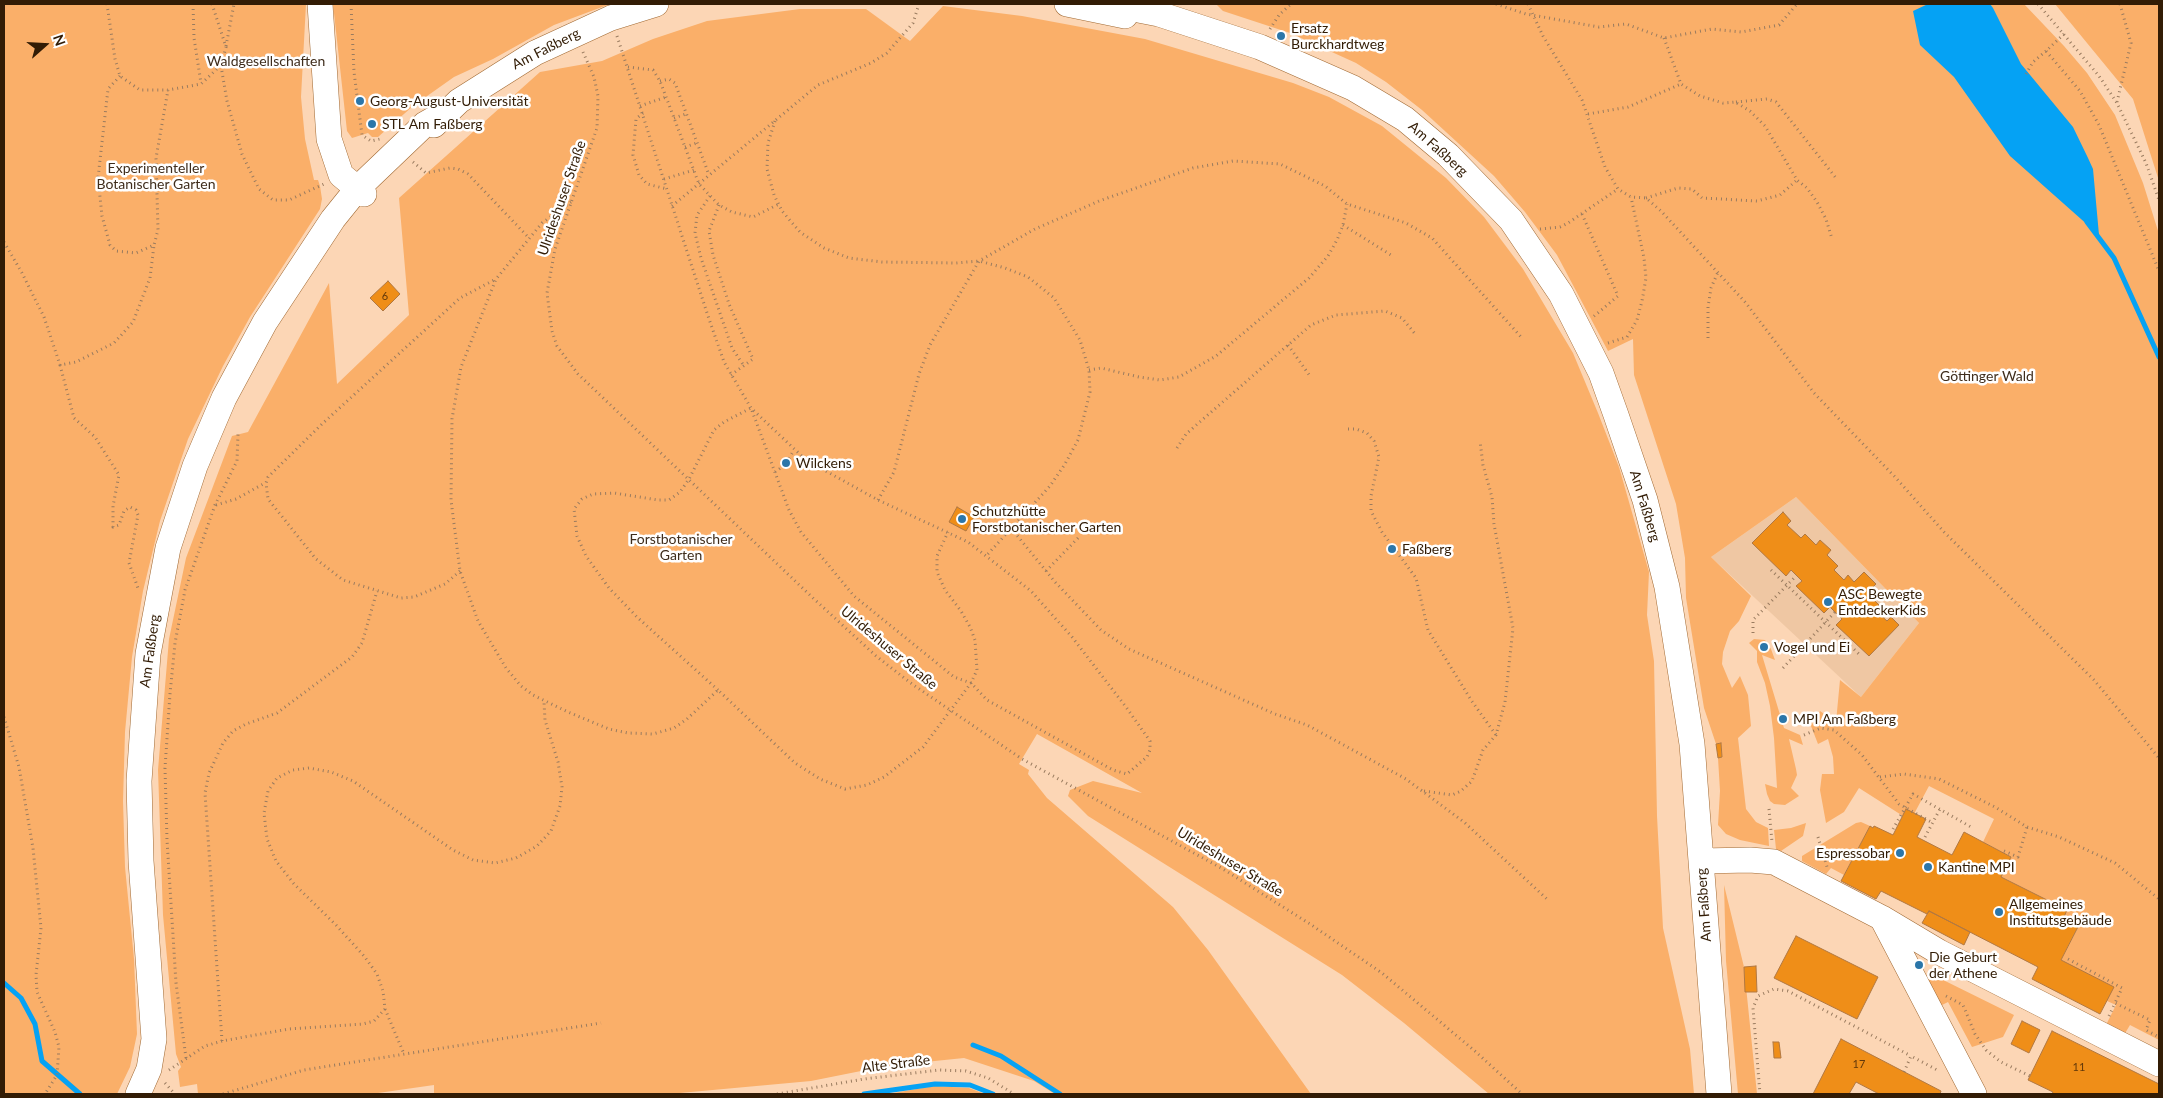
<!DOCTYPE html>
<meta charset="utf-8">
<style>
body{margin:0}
#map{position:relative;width:2163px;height:1098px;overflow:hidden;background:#fcd6b5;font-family:Lato,sans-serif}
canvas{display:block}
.frame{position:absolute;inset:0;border:5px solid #321c05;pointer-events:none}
.north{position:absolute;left:20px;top:20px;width:50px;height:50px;-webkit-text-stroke:4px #fff;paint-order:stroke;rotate:71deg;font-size:14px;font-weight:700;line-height:20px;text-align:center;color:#321c05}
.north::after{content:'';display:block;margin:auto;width:18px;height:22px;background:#321c05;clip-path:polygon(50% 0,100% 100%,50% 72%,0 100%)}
</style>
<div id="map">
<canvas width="2163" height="1098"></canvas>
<div class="frame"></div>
<div class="north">N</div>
</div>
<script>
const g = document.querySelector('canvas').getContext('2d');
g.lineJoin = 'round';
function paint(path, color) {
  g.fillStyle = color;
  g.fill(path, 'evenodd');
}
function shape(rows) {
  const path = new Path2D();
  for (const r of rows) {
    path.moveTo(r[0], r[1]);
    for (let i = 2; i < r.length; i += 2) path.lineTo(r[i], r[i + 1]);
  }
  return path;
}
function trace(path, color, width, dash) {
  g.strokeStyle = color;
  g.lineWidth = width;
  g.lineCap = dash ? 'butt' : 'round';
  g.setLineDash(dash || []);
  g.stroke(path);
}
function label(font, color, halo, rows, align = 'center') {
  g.font = font + ' Lato,sans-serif';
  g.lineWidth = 5;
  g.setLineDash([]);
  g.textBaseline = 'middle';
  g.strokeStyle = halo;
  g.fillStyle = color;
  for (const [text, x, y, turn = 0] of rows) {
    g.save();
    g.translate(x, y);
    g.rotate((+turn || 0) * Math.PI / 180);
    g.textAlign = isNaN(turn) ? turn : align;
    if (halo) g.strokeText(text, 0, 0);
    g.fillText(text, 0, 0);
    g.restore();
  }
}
paint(shape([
 [1796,497,1919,623,1861,697,1711,557]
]), '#efc7a3');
paint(shape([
 [4,4,306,4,301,97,305,139,314,180,318,180,320,186,322,199,320,209,250,317,223,366,188,439,160,521,143,591,132,657,125,732,123,801,125,867,134,959,137,1034,130,1067,117,1094,4,1094],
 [333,4,610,4,554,25,493,59,454,77,413,106,378,137,372,137,368,133,352,138,347,131],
 [1216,4,2024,4,2064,46,2087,73,2115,115,2143,183,2159,234,2159,1040,2130,1025,2124,1035,2106,1025,2116,1005,2107,1001,2061,960,2079,926,2064,917,2067,910,2001,877,2011,857,1983,842,1994,819,1929,786,1914,814,1903,816,1859,788,1844,812,1826,823,1820,790,1822,774,1834,774,1833,757,1828,739,1818,744,1811,726,1820,711,1836,722,1840,680,1861,697,1919,623,1796,497,1711,557,1751,596,1739,621,1730,631,1723,652,1722,664,1732,688,1740,676,1748,695,1751,726,1738,738,1746,809,1756,822,1768,828,1769,846,1740,840,1726,834,1718,825,1720,791,1718,758,1722,757,1721,743,1716,744,1704,708,1686,598,1685,558,1676,504,1634,375,1633,339,1608,351,1557,255,1525,212,1494,176,1422,110,1386,82,1356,63,1290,33,1223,11],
 [2055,4,2159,4,2159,181,2133,99],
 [943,6,1022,16,1145,39,1293,83,1329,97,1382,126,1446,178,1484,217,1523,269,1573,353,1598,413,1619,467,1649,572,1647,615,1654,661,1657,816,1663,928,1690,1049,1694,1094,1489,1094,1404,1023,1342,975,1088,816,1068,796,1070,790,1093,781,1142,793,1037,734,1019,764,1029,770,1028,774,1047,798,1173,907,1208,950,1311,1094,1055,1094,1034,1081,964,1058,886,1066,811,1081,669,1094,450,1094,434,1093,434,1085,371,1094,198,1094,197,1084,180,1087,178,1071,181,1067,176,1054,163,915,158,770,169,639,186,558,232,436,248,432,329,283,337,384,409,315,399,198,540,72,602,61,653,39,707,21,800,9,866,9,910,41],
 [1754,639,1765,640,1771,649,1775,660,1762,655,1784,728,1800,735,1803,745,1789,739,1796,769,1797,775,1791,788,1799,796,1785,805,1774,804,1770,801,1767,794,1765,784,1777,788,1774,738,1770,706,1765,683,1757,662,1757,651,1749,643],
 [1861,822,1870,826,1844,875,1831,868,1826,874,1802,861,1802,856,1856,823],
 [1806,823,1803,836,1781,851,1776,849,1774,830,1791,828],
 [1724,885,1744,967,1757,1094,1738,1094,1726,961],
 [1931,974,2014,1015,2003,1037,1972,1047,1948,1002,1936,1008,1925,987],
 [934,1086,969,1088,985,1094,888,1094]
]), '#faaf69');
paint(shape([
 [1928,4,1990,4,1993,8,2021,64,2073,127,2088,158,2093,169,2099,235,2010,156,1954,77,1920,45,1913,11]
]), '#05a2f4');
trace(shape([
 [2087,222,2114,258,2159,357],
 [4,983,21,998,35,1024,42,1061,80,1094],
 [973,1045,1001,1056,1060,1094],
 [864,1094,935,1084,970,1085,993,1094]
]), '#05a2f4', 5);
const building = shape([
 [388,281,400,294,383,311,370,298,388,281],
 [957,507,974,517,966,531,949,522,957,507],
 [1783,512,1791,521,1787,525,1801,538,1805,534,1816,545,1820,540,1831,550,1827,555,1838,566,1834,570,1844,580,1848,575,1854,582,1864,572,1876,584,1867,593,1879,605,1875,610,1887,621,1891,617,1899,625,1869,656,1836,625,1842,619,1830,607,1824,613,1796,586,1802,581,1791,570,1786,576,1752,543,1783,512],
 [1721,743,1722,757,1718,758,1716,744,1721,743],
 [1906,809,1926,819,1917,837,1952,855,1964,832,2011,857,2001,877,2067,910,2064,917,2079,925,2061,960,2114,987,2100,1014,2032,979,2038,967,1929,911,1927,914,1881,891,1876,899,1841,881,1870,826,1873,828,1874,826,1893,835,1906,809],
 [1929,911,1970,932,1964,945,1922,923,1929,911],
 [1796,936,1878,977,1857,1019,1774,978,1796,936],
 [1756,966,1757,992,1745,992,1744,967,1756,966],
 [2022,1021,2040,1030,2029,1053,2011,1044,2022,1021],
 [2052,1031,2159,1084,2159,1094,2052,1094,2053,1092,2028,1080,2052,1031],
 [1841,1039,1941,1091,1940,1094,1879,1094,1856,1082,1849,1094,1813,1094,1841,1039],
 [1773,1042,1779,1042,1781,1058,1774,1058,1773,1042]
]);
paint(building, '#ef8e18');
trace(building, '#b17842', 1);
const minor = shape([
 [320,4,329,139,341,175,364,194],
 [1067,4,1125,16],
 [1108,4,1159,14,1260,47,1353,88,1405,119,1448,155,1511,220,1561,294,1601,373,1616,415,1645,500,1667,587,1692,744,1719,1094],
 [434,125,459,101,535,53,611,18,656,4],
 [1701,861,1750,860,1774,862,1882,918,1939,952,2159,1064],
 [1882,918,1974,1094],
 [138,1094,149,1069,154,1039,141,861,139,781,148,654,168,548,195,466,224,398,265,322,333,219,358,188,425,124,446,112]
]);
trace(minor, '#a16932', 26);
trace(shape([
 [107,4,115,59,120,76,140,90,168,90,201,84,220,66],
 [193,4,194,38,201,83],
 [212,4,226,47,221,66,227,101,242,154,259,189,273,200,289,200,324,184],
 [351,4,354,72,362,135,371,141,380,139],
 [1496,4,1526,14,1599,27,1626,24,1664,38,1712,29,1741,32,1779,25,1797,4],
 [1528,4,1543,36,1582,100,1605,167,1618,189,1631,197,1646,198,1661,211,1746,303,1814,393,1896,478,1944,532,2094,680,2159,758],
 [2038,4,2099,76,2117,103,2146,163,2159,200],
 [1270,29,1279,15,1291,4],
 [2064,34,2046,51,2080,91,2099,125,2159,271],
 [617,36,708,316,724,362,751,408,806,460,878,500,968,542,1031,591,1072,637,1126,707,1150,741,1150,750,1147,757,1127,774,1113,770,987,700,971,683,954,677,854,596,801,532,789,510,751,408,724,422,714,430,689,479,680,492,669,500,658,500,614,493,593,494,582,499,574,509,577,536,586,556,609,588,637,617,718,690],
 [1664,38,1681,84,1700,96,1723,103,1735,102,1750,111,1765,126,1797,180,1807,188,1817,202,1826,219,1832,239],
 [1296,39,1313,46],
 [226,46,234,4],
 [583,52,594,77,598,96,597,128,555,249,547,293,552,331,557,346,578,374,813,598,876,656,912,684,1022,759,1223,869,1310,924,1382,973,1476,1052,1522,1094],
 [628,67,653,70,660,81,699,184,719,205,732,212,753,217,779,204],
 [2026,74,2033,62,2046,51],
 [120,76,108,89,98,178,102,216,110,245,116,251,136,253,154,245,158,230,156,158,168,90],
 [660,81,669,79,675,83,709,175],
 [1736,102,1767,99,1776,102,1836,178],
 [2117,102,2131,43,2120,4],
 [640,106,666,97],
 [643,113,636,119,633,155,639,175,647,184,667,189],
 [1588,114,1628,107,1681,84],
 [674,118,686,114],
 [775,121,768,143,767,169,774,195,782,211,800,232,824,248,849,258,882,262,956,263,979,261,1005,268,1028,277,1054,298,1080,340,1089,370,1090,392,1078,440,1065,464,1050,486,987,555],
 [685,147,697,143],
 [413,162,426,173,450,168,458,169,468,174,529,238],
 [664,179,694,170],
 [710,196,697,215,695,233,701,258,732,348,744,366],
 [1646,198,1678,188,1692,189,1702,198,1757,201,1780,195,1797,180],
 [571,202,542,223,496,279,461,367,452,419,451,500,460,571,478,621,506,668,521,686,533,695,568,712,609,729,628,733,653,734,674,728,687,719,718,690,795,763,820,779,845,789,867,785,884,777,923,747,971,683,977,670,975,640,970,627,961,611,945,590,937,572,937,556,948,532],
 [719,205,709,231,713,255,729,304,753,359,731,375],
 [672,206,818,85,871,63,887,53,913,23,919,4],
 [1582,214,1618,296,1593,317],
 [1343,225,1391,255],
 [1540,229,1560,227,1568,223,1618,189],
 [4,242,22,273,44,317,60,365,76,362,114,343,133,322,150,278,154,245],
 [1708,338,1708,307,1711,288,1718,272],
 [1608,343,1627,337,1637,320,1642,301,1646,278,1644,258,1631,197],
 [1288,345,1310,376],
 [60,365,74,418,95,437,119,475,113,506,113,527,119,525,124,511,130,507,136,510,138,515,129,563,139,591],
 [1089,370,1101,368,1139,377,1160,380,1179,377,1216,356,1309,278,1328,256,1337,240,1343,225,1347,204],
 [1348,429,1356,429,1367,433,1374,441,1379,457,1371,496,1371,511,1382,532,1416,578,1428,630,1471,700,1496,735],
 [1177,448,1186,434,1311,325,1336,315,1385,311,1402,318,1416,335],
 [775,472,785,465,794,450],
 [878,500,894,472,919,374,930,345,979,261,1035,229,1099,201,1193,168,1233,161,1280,164,1325,186,1347,204,1406,223,1432,238,1522,338],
 [216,505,236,499,265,483],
 [1011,528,1055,582,1101,630,1129,649,1275,714,1307,725,1406,779,1464,822,1548,900],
 [1771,570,1861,656],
 [460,571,445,584,414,597,401,598,343,580,316,559,268,499,266,483,268,477,322,424,460,298,496,279],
 [1046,571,1080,536],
 [1753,633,1753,620,1796,576],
 [1783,668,1835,612],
 [4,717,19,767,33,848,41,928,36,975,37,992,55,1032,59,1047,57,1075,45,1094],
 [1804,735,1821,728,1834,730,1862,755,1899,804,1933,823],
 [1880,777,1904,774,1939,779,1995,807,2027,827,2059,837,2115,863,2159,899],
 [1424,791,1452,795,1461,791,1472,781,1483,750,1496,735,1505,702,1513,628,1494,524,1492,497,1483,465,1480,441],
 [1769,809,1772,842],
 [1893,829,1913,794,1971,827],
 [1818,837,1827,867],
 [1925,837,1940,809],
 [2004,851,2018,857,2027,827],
 [2068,959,2122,988,2115,1003],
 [1946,996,1963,1005,1975,1034,1986,1050,2001,1062,2030,1076],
 [385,1009,404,1054],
 [2109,1016,2115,1003,2150,1020,2146,1030,2159,1037],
 [222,1041,205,793,209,773,223,743,233,731,246,724,277,713,352,657,362,643,377,591],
 [186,1058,176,983,167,840,165,768,170,694,175,643,185,590,215,505,237,461,238,434],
 [169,1070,205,1046,222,1041,289,1029,363,1024,374,1021,385,1009,383,991,377,974,364,956,336,925,294,884,276,861,267,839,264,813,268,791,277,778,293,770,309,768,331,772,353,781,453,850,473,860,495,863,516,858,537,846,551,831,560,806,562,787,558,762,545,720,544,702],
 [1904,1072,1911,1056,1939,1071],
 [165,1083,175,1094],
 [223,1094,304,1070,601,1023],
 [777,1094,864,1079,939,1070,966,1071,988,1078,1014,1094],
 [1760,1094,1753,1008,1758,996,1774,989,1788,991,1911,1056]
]), '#997b5f', 3, [1, 4]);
trace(minor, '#fff', 25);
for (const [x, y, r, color] of [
 [1281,36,5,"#2b76a9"],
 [360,101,5,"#2b76a9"],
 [372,124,5,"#2b76a9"],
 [786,463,5,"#2b76a9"],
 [962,519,5,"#2b76a9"],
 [1392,549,5,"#2b76a9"],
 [1828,602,5,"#2b76a9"],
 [1764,647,5,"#2b76a9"],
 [1783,719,5,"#2b76a9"],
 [1900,853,5,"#2b76a9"],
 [1928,867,5,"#2b76a9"],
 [1999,912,5,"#2b76a9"],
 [1919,965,5,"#2b76a9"]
]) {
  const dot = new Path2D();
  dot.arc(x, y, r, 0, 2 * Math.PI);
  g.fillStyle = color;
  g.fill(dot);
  trace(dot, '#fff', 2);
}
label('11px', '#61380a', null, [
 ["6",385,296],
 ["17",1859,1064],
 ["11",2079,1067]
]);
label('14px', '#321c05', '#fff', [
 ["Ersatz",1291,28],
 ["Burckhardtweg",1291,44],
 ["Georg-August-Universität",370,101],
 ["STL Am Faßberg",382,124],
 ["Wilckens",796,463],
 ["Schutzhütte",972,511],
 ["Forstbotanischer Garten",972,527],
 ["Faßberg",1402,549],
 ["ASC Bewegte",1838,594],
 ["EntdeckerKids",1838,610],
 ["Vogel und Ei",1774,647],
 ["MPI Am Faßberg",1793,719],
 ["Espressobar",1890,853,"right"],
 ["Kantine MPI",1938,867],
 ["Allgemeines",2009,904],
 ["Institutsgebäude",2009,920],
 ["Die Geburt",1929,957],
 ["der Athene",1929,973]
], 'left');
label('14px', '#321c05', '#fff', [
 ["Am Faßberg",546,49,-27],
 ["Am Faßberg",1438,149,42],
 ["Ulrideshuser Straße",562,198,-71],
 ["Am Faßberg",1645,506,73],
 ["Ulrideshuser Straße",889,648,40],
 ["Am Faßberg",150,651,-82],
 ["Ulrideshuser Straße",1230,862,31],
 ["Am Faßberg",1704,905,-94],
 ["Alte Straße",896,1064,-7]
]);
label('14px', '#3f2d1c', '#fff', [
 ["Waldgesellschaften",266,61],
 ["Experimenteller",156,168],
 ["Botanischer Garten",156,184],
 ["Göttinger Wald",1987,376],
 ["Forstbotanischer",681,539],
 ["Garten",681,555]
]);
</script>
